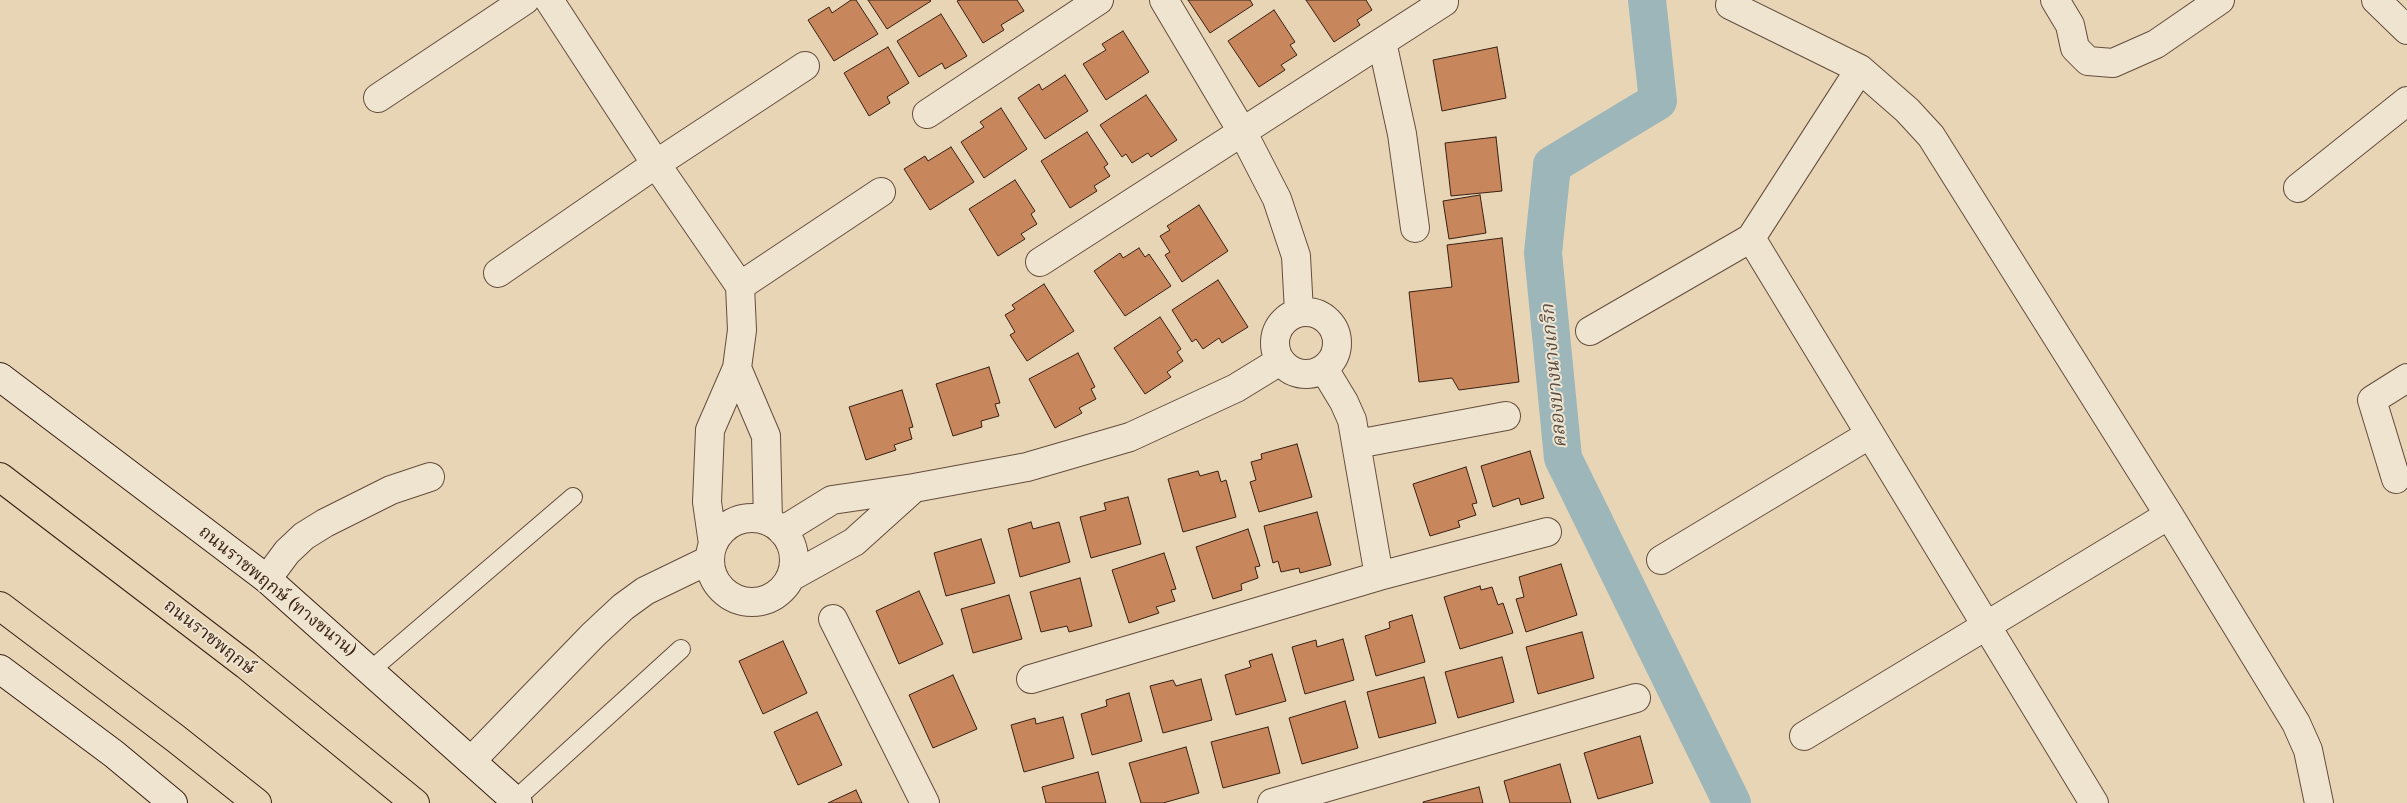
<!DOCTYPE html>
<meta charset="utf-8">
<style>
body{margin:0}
canvas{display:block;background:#e7d5b6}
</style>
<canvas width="2407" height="803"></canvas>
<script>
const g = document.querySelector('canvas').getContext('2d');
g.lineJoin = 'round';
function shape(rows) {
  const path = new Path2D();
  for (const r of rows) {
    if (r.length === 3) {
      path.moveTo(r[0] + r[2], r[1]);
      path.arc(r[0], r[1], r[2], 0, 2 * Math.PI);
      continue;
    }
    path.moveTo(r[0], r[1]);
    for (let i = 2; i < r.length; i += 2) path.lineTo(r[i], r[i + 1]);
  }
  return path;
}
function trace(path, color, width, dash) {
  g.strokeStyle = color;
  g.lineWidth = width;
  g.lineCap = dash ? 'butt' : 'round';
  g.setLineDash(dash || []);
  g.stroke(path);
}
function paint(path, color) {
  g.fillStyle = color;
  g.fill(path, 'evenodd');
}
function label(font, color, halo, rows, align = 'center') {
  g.font = font + ' "Libre Bodoni","Noto Serif Thai",serif';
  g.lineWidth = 4;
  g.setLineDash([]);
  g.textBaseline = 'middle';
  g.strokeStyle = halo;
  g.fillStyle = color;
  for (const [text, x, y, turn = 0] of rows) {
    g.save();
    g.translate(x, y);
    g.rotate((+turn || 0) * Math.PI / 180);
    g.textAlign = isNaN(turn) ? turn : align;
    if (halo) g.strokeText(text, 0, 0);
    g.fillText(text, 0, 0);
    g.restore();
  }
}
trace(shape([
 [1647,0,1658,101,1552,165,1543,253,1563,458,1732,803]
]), '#9cb6ba', 38);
const building = shape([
 [851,0,856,0,878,34,834,61,808,20,829,7,832,13,851,0],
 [868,0,930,0,931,1,887,29,868,0],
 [960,0,1017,0,1024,11,1001,25,1004,30,983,43,957,1,960,0],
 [1188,0,1250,0,1253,5,1210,33,1188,0],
 [1306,0,1366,0,1372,10,1357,20,1360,25,1334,42,1306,0],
 [1274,10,1295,42,1290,45,1297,55,1281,65,1285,70,1259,87,1228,41,1274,10],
 [941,14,967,56,945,69,942,63,919,77,897,41,941,14],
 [1123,31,1149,72,1106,100,1083,64,1106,50,1102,44,1123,31],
 [888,47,909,83,887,97,890,103,869,116,844,73,888,47],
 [1497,47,1506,98,1442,111,1433,60,1497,47],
 [1065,75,1088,111,1045,139,1018,98,1039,84,1042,90,1065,75],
 [1146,95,1177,140,1151,157,1148,153,1132,163,1126,154,1122,157,1100,125,1146,95],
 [1001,108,1027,149,984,178,961,142,984,127,980,122,1001,108],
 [1087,132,1108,164,1104,167,1110,176,1094,186,1097,191,1070,208,1041,161,1087,132],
 [1496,137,1502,191,1451,196,1445,143,1496,137],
 [951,147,974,182,930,210,904,169,925,156,928,161,951,147],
 [1015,180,1035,211,1031,214,1037,224,1021,234,1025,239,998,256,969,209,1015,180],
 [1480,195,1486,233,1449,239,1443,201,1480,195],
 [1199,205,1228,251,1182,282,1165,255,1170,252,1160,236,1170,230,1167,226,1199,205],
 [1502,238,1519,382,1459,390,1452,378,1419,382,1409,292,1452,287,1447,245,1502,238],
 [1139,248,1145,257,1149,254,1171,286,1125,316,1094,271,1120,253,1123,258,1139,248],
 [1218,280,1248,327,1222,343,1219,338,1203,349,1196,339,1192,342,1172,310,1218,280],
 [1044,284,1074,331,1027,361,1010,335,1015,332,1005,315,1015,309,1012,305,1044,284],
 [1160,317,1181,349,1177,352,1183,361,1167,372,1171,377,1145,394,1114,348,1160,317],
 [1078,353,1095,387,1091,389,1096,399,1079,408,1082,413,1055,428,1029,379,1078,353],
 [989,367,1000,403,995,404,999,416,981,421,982,427,953,436,936,384,989,367],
 [902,390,913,427,909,428,912,439,894,445,896,450,866,460,849,407,902,390],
 [1297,444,1312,497,1259,512,1250,482,1256,480,1251,462,1262,459,1261,454,1297,444],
 [1530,451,1544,498,1521,505,1519,498,1493,507,1481,466,1530,451],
 [1466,467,1477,503,1472,504,1476,515,1458,521,1460,527,1430,536,1413,484,1466,467],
 [1198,471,1200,476,1218,471,1221,482,1226,480,1236,517,1183,532,1168,479,1198,471],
 [1128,497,1141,544,1091,558,1080,517,1106,510,1104,503,1128,497],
 [1317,512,1331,565,1300,573,1299,568,1281,572,1278,561,1273,563,1264,526,1317,512],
 [1031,522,1033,529,1059,522,1070,562,1020,577,1008,529,1031,522],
 [1248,529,1260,566,1255,567,1258,578,1241,584,1242,590,1213,599,1196,547,1248,529],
 [981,539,995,583,946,596,934,553,981,539],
 [1164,553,1176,589,1171,590,1175,601,1156,607,1159,613,1129,623,1112,570,1164,553],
 [1561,564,1577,615,1526,632,1516,599,1524,597,1519,577,1561,564],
 [1080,578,1092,626,1069,632,1067,626,1041,632,1030,592,1080,578],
 [1480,586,1481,590,1492,587,1498,605,1503,603,1513,633,1460,649,1444,597,1480,586],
 [919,591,943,644,899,664,876,611,919,591],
 [1009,595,1022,639,973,653,961,609,1009,595],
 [1412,615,1425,662,1376,676,1365,636,1390,628,1389,622,1412,615],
 [1582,632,1594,678,1538,694,1526,647,1582,632],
 [1343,639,1354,680,1305,694,1292,647,1316,640,1317,647,1343,639],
 [783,641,807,693,763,714,739,661,783,641],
 [1272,654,1286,701,1236,715,1225,675,1251,667,1249,661,1272,654],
 [1502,657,1514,702,1458,718,1445,672,1502,657],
 [953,675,977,729,933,748,909,695,953,675],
 [1424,677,1436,723,1379,738,1367,692,1424,677],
 [1201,679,1212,720,1163,733,1150,686,1173,680,1176,686,1201,679],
 [1129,693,1142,741,1092,755,1081,714,1107,706,1106,700,1129,693],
 [1345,701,1358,748,1302,764,1289,718,1345,701],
 [817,712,842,765,798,785,774,732,817,712],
 [1063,717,1074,758,1024,772,1011,725,1035,718,1036,724,1063,717],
 [1268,727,1280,773,1223,788,1211,742,1268,727],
 [1640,736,1653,783,1598,799,1584,753,1640,736],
 [1186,747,1199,793,1163,803,1141,803,1129,763,1186,747],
 [1560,764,1571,803,1510,803,1504,781,1560,764],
 [1098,772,1106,803,1046,803,1042,787,1098,772],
 [1479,787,1483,803,1423,803,1423,802,1479,787],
 [856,790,862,803,828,803,856,790]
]);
paint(building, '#c7865c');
trace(building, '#392013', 1);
const lane = shape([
 [371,670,573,497],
 [515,800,681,649]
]);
const street = shape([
 [549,0,656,164,740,286,742,330,737,368,710,430,707,502,713,544],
 [1164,0,1243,133,1277,199,1296,256,1299,312],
 [2055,0,2070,25,2075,48,2088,61,2113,63,2156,44,2220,0],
 [2376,0,2407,30],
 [1730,5,1860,69,1907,110,1931,136,2169,515,2296,723,2308,750,2319,803],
 [1382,42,1402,134,1415,228],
 [378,98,525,0],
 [927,114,1099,0],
 [2298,188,2407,101],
 [1751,238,2094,803],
 [1040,262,1444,2],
 [498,273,656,164,805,66],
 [740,286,881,192],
 [1306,343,31],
 [1590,331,1751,238,1860,69],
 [737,368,766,436,768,521],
 [1324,369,1344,402,1352,420,1379,576],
 [1357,444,1506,416],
 [2396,479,2372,400,2407,378],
 [752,560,42],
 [782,531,832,500,914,488,1027,467,1130,437,1236,388,1280,361],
 [1661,560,1869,435],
 [791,577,854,542,914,488],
 [267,579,287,552,304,536,325,523,391,490,430,477],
 [833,619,925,803],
 [1031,679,1379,576,1547,532],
 [1804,736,2169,515],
 [471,761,593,635,623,607,645,591,709,560],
 [1272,803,1636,698]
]);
const secondary = shape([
 [0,377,267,579,518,803],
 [0,669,114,754,173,803]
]);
const primary = shape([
 [0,477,246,665,415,803],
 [0,606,175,738,257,803]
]);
trace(lane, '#644d3c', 20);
trace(street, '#644d3c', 30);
trace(secondary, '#392013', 30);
trace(primary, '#392013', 30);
trace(lane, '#efe4d0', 18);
trace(street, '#efe4d0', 28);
trace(secondary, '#efe4d0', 28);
trace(primary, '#e7d5b6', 28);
label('18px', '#392013', '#efe4d0', [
 ["ถนนราชพฤกษ์ (ทางขนาน)",277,592,39],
 ["ถนนราชพฤกษ์",209,638,38]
]);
label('italic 19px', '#574d45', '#efe4d0', [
 ["คลองบางนางเกริก",1555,376,-95]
]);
</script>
